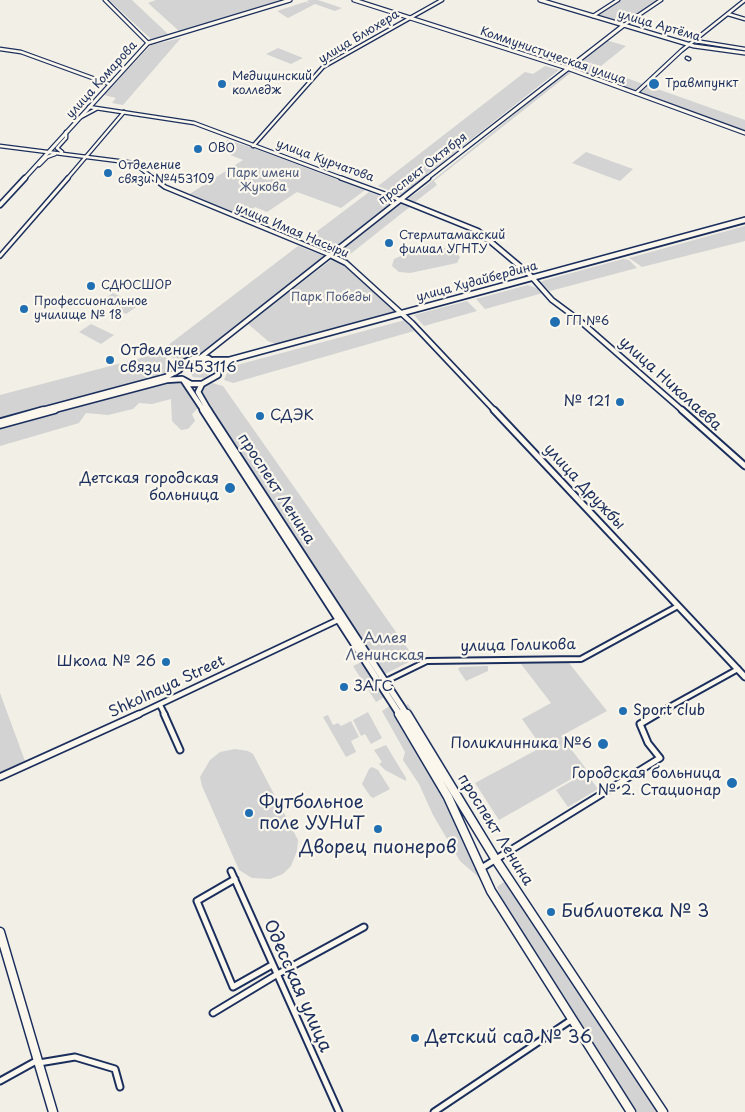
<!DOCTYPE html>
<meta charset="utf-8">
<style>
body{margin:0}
canvas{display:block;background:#f2efe6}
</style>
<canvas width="745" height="1112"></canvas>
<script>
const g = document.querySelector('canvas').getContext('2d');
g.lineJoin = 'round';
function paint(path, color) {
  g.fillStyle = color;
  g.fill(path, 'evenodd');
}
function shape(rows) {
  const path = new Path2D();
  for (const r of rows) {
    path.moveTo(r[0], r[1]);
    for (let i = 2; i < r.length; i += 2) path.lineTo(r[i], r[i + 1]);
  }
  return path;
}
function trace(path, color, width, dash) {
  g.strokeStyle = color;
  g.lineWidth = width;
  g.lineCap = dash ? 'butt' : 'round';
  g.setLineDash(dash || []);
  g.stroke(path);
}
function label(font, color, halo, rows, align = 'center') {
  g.font = font + ' "Playpen Sans",sans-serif';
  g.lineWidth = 4.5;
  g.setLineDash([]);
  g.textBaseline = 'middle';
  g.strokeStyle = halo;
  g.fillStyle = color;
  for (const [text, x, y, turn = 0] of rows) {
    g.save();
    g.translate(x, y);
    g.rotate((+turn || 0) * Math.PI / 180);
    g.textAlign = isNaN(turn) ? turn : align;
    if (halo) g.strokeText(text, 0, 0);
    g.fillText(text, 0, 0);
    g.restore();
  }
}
paint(shape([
 [109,0,132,0,168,34,151,39],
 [156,0,283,0,179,31,148,3],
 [310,0,318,0,342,8,335,11,315,4,288,18,277,11,305,2,310,3,306,1],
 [619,0,658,0,623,23,596,15],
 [181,38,123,105,112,103,116,98,104,95,151,45],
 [606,40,626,46,601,66,583,61,582,59],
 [278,48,303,58,291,64,266,54],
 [580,61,643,84,637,91,571,68],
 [545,66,559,70,401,195,378,186,525,72,533,74],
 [568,71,573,71,434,181,437,185,415,202,407,199,422,189],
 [646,85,745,120,745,130,639,92],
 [228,140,259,150,365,190,341,208,297,192,267,212,255,207,241,217,188,195,243,160,230,155,232,152,219,145],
 [586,152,633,169,620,181,572,163],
 [369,192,393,201,329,253,303,242],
 [400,202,411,206,344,259,334,254],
 [745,226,745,241,642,267,629,258],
 [298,246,324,256,201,355,181,362,164,353,163,350,167,346],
 [444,248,457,253,460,257,457,263,410,273,399,272,392,266,394,259,403,255],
 [623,259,629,260,637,268,550,291,541,283,542,281],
 [331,260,344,266,397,313,276,344,268,341,248,324],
 [528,285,539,289,543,293,485,309,476,299],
 [113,293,139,305,126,314,101,301],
 [467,301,477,311,424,326,414,315],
 [405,320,414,331,233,383,224,380,229,368,237,365],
 [91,324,114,335,101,344,79,332],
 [156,354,160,354,177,364,175,369,162,377,0,419,0,395],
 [200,364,210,366,212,373,204,378,193,377,189,371,193,366],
 [179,382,188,390,198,408,192,414,195,421,188,429,181,430,172,421,171,399,152,404,139,403,133,409,108,415,86,413,79,423,0,446,0,429,161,384],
 [212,383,223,386,415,659,383,675,201,394,201,388],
 [363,661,386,696,376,702,353,666],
 [569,663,607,711,561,736,587,770,499,820,475,783,542,747,522,719,551,703,521,664],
 [488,666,488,671,466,681,458,669,460,667],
 [0,693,25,761,0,773],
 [408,704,480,823,478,824,406,705],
 [391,705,459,828,483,881,460,861,433,815,419,784,403,760,405,752,382,711],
 [368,712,382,738,371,744,365,734,361,736,353,720],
 [328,715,333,725,338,723,341,726,351,721,359,737,351,741,356,752,346,757,323,717],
 [386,745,406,778,406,781,385,770,379,764,382,762,374,750],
 [235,749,248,751,253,754,298,840,297,851,291,866,283,874,270,879,252,878,239,870,202,786,200,777,210,760,220,752],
 [372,767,378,770,390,789,373,798,370,796,362,784,369,769],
 [586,773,598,789,568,807,556,790],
 [504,882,512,887,659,1112,637,1112,501,897,497,887]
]), '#d2d3d2');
const minorFar3 = shape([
 [728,14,745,19],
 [593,16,618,0],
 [695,41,745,49],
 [687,58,689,59],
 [67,179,124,112]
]);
const minorFar2 = shape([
 [0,256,68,178]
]);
const minorFar1 = shape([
 [384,682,427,661,581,659,678,606],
 [160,705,165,715],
 [655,715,738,669]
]);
const minor = shape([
 [164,714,180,750],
 [480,869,660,758,648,743,640,724,657,714],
 [231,871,339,1112],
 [235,879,197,901,233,987,272,965],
 [213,1013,276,975,364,927],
 [39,1063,75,1057,115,1069,120,1087],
 [0,1081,38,1060],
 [434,1112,571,1020]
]);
const tertiaryFar3 = shape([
 [105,0,148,43],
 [624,25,661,0],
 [0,49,21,52,109,84],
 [636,93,681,51,745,0],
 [89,107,194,123,344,179],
 [81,117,96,109],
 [0,146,134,163,154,179],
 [253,146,323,67,442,0],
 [62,152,57,148,66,138,66,132],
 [39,165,47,157,55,154]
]);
const tertiaryFar2 = shape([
 [153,178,165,187,330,255],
 [341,178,401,200]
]);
const tertiaryFar1 = shape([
 [137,715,340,619]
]);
const tertiary = shape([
 [0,777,139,714]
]);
const secondaryFar2 = shape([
 [354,0,567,68,745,133],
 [540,0,694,46,745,53],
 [24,179,148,43,290,0],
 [426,179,624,25]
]);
const secondaryFar1 = shape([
 [401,200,478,231,529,274,552,300,579,320,683,411],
 [0,205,25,178],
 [330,255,346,263,412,323,495,411],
 [201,357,428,178]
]);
const secondary = shape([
 [494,410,745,677],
 [682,410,745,466]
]);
const primaryFar2 = shape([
 [213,360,229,360,745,220],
 [219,370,232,362],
 [184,381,204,411],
 [202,384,198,392,209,411],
 [39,411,166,377,179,370,185,362,194,358,208,358,219,366,218,375,202,384,191,384,182,379,167,380,50,411]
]);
const primaryFar1 = shape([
 [203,410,400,715],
 [208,410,407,715],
 [0,422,43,410],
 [0,425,55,410]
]);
const primary = shape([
 [399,714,448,797,491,891,631,1112],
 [407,714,496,860,663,1112],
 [0,932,53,1112]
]);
trace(minorFar3, '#1b2f5e', 5);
trace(minorFar2, '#1b2f5e', 6);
trace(minorFar1, '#1b2f5e', 8);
trace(minor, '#1b2f5e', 9);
trace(tertiaryFar3, '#1b2f5e', 5);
trace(tertiaryFar2, '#1b2f5e', 6);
trace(tertiaryFar1, '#1b2f5e', 8);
trace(tertiary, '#1b2f5e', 9);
trace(secondaryFar2, '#1b2f5e', 5.5);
trace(secondaryFar1, '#1b2f5e', 7);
trace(secondary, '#1b2f5e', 9);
trace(primaryFar2, '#1b2f5e', 8);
trace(primaryFar1, '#1b2f5e', 9);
trace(primary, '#1b2f5e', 11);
trace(minorFar3, '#fbf7ec', 2.5);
trace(minorFar2, '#fbf7ec', 3);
trace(minorFar1, '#fbf7ec', 4);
trace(minor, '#fbf7ec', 5);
trace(tertiaryFar3, '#fbf7ec', 2.5);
trace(tertiaryFar2, '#fbf7ec', 3);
trace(tertiaryFar1, '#fbf7ec', 4.5);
trace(tertiary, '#fbf7ec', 5.5);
trace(secondaryFar2, '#fbf7ec', 3);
trace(secondaryFar1, '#fbf7ec', 4);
trace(secondary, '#fbf7ec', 5);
trace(primaryFar2, '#fbf7ec', 4.5);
trace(primaryFar1, '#fbf7ec', 5.5);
trace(primary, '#fbf7ec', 8);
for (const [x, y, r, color] of [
 [222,84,5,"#1f6fb2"],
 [654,84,6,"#1f6fb2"],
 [198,149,5,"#1f6fb2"],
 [108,173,5,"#1f6fb2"],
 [389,243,5,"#1f6fb2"],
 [91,286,5,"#1f6fb2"],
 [24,309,5,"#1f6fb2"],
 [555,322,6,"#1f6fb2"],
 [110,360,5,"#1f6fb2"],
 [620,402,5,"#1f6fb2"],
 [260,416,5,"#1f6fb2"],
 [230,488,6,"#1f6fb2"],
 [166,662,5,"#1f6fb2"],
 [344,687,5,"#1f6fb2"],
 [623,711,5,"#1f6fb2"],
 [603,744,6,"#1f6fb2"],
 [732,783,6,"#1f6fb2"],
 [249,813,5,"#1f6fb2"],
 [378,829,5,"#1f6fb2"],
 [551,912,5,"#1f6fb2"],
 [415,1038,5,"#1f6fb2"]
]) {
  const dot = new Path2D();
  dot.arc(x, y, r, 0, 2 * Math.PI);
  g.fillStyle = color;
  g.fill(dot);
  trace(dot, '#fbf7ec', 2);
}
label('12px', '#1b2f5e', '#fbf7ec', [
 ["улица Артёма",659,26,16],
 ["улица Блюхера",359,37,-31],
 ["Коммунистическая улица",553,56,19],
 ["улица Комарова",102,80,-48],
 ["улица Курчатова",325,161,20],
 ["проспект Октября",423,169,-38],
 ["улица Имая Насыри",292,231,23],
 ["улица Худайбердина",477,282,-15]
]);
label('12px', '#1b2f5e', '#fbf7ec', [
 ["Медицинский",232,77],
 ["колледж",232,91],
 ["Травмпункт",665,84],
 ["ОВО",208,149],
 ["Отделение",118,166],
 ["связи №453109",118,180],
 ["Стерлитамакский",399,236],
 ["филиал УГНТУ",399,250],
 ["СДЮСШОР",101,286],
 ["Профессиональное",34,302],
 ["училище № 18",34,316],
 ["ГП №6",566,322]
], 'left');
label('12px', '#49587b', '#fbf7ec', [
 ["Парк имени",263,174],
 ["Жукова",263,188],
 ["Парк Победы",331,298]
]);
label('15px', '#1b2f5e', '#fbf7ec', [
 ["Отделение",120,351,"left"],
 ["связи №453116",120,368,"left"],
 ["№ 121",610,402],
 ["СДЭК",270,416,"left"],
 ["Детская городская",219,479],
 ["больница",219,496],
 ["Школа № 26",156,662],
 ["ЗАГС",354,687,"left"],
 ["Sport club",633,711,"left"],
 ["Поликлинника №6",592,744],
 ["Городская больница",721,774],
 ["№ 2. Стационар",721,791]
], 'right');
label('15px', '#1b2f5e', '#fbf7ec', [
 ["улица Николаева",670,384,42],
 ["улица Дружбы",584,487,47],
 ["проспект Ленина",276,489,57],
 ["улица Голикова",518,646,-1],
 ["Shkolnaya Street",167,687,-25],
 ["проспект Ленина",495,830,58]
]);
label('15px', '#49587b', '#fbf7ec', [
 ["Аллея",385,639],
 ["Ленинская",385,656]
]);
label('18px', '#1b2f5e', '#fbf7ec', [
 ["Футбольное",259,803],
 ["поле УУНиТ",259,824],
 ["Дворец пионеров",378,848,"center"],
 ["Библиотека № 3",561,912],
 ["Детский сад № 36",425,1038]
], 'left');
label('18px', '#1b2f5e', '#fbf7ec', [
 ["Одесская улица",297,986,66]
]);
</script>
